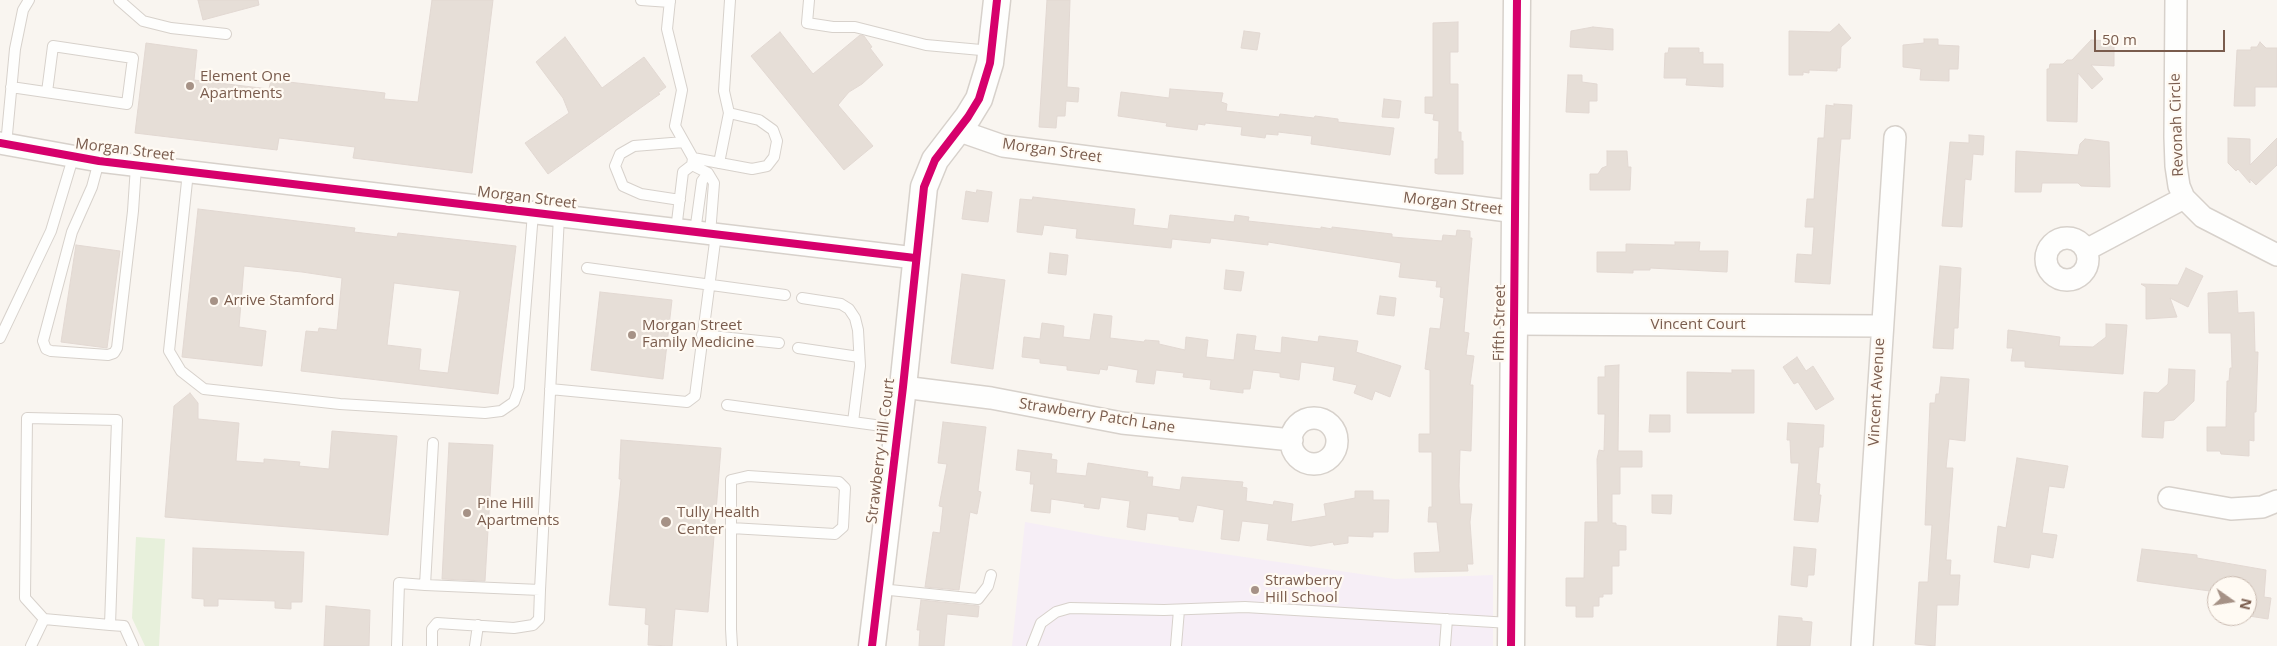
<!DOCTYPE html>
<style>
body{margin:0}
#map{position:relative;width:2277px;height:646px;overflow:hidden;background:#f9f5f0;font-family:"Open Sans",sans-serif}
canvas{display:block}
.north{position:absolute;left:2207px;top:576px;width:50px;height:50px;box-sizing:border-box;background:#fffaf3;border:1px solid #cabbb1;border-radius:50%;rotate:103deg;font-size:14px;font-weight:700;line-height:20px;text-align:center;color:#7a5c4d}
.north::after{content:'';display:block;margin:auto;width:18px;height:22px;background:#a69286;clip-path:polygon(50% 0,100% 100%,50% 72%,0 100%)}
.scale{position:absolute;left:2094px;top:30px;width:131px;height:22px;box-sizing:border-box;border:2px solid #7a5c4d;border-top:0;padding-left:6px;font-size:15px;line-height:18px;white-space:nowrap;color:#7a5c4d;-webkit-text-stroke:4px #fffaf3;paint-order:stroke}
</style>
<div id="map">
<canvas width="2277" height="646"></canvas>
<div class="north">N</div>
<div class="scale">50 m</div>
</div>
<script>
const g = document.querySelector('canvas').getContext('2d');
g.lineJoin = 'round';
function paint(path, color) {
  g.fillStyle = color;
  g.fill(path, 'evenodd');
}
function shape(rows) {
  const path = new Path2D();
  for (const r of rows) {
    if (r.length === 3) {
      path.moveTo(r[0] + r[2], r[1]);
      path.arc(r[0], r[1], r[2], 0, 2 * Math.PI);
      continue;
    }
    path.moveTo(r[0], r[1]);
    for (let i = 2; i < r.length; i += 2) path.lineTo(r[i], r[i + 1]);
  }
  return path;
}
function trace(path, color, width, dash) {
  g.strokeStyle = color;
  g.lineWidth = width;
  g.lineCap = dash ? 'butt' : 'round';
  g.setLineDash(dash || []);
  g.stroke(path);
}
function label(font, color, halo, rows, align = 'center') {
  g.font = font + ' "Open Sans",sans-serif';
  g.lineWidth = 4.5;
  g.setLineDash([]);
  g.textBaseline = 'middle';
  g.strokeStyle = halo;
  g.fillStyle = color;
  for (const [text, x, y, turn = 0] of rows) {
    g.save();
    g.translate(x, y);
    g.rotate((+turn || 0) * Math.PI / 180);
    g.textAlign = isNaN(turn) ? turn : align;
    if (halo) g.strokeText(text, 0, 0);
    g.fillText(text, 0, 0);
    g.restore();
  }
}
paint(shape([
 [1025,522,1107,537,1395,579,1493,575,1493,646,1012,646]
]), '#f6eef6');
paint(shape([
 [136,537,165,539,159,646,145,646,132,618]
]), '#e7f0db');
const building = shape([
 [198,0,258,0,259,5,203,20,198,0],
 [432,0,493,0,472,173,353,158,355,147,279,138,277,150,135,133,146,43,197,50,194,80,269,89,271,80,385,93,384,99,418,102,432,0],
 [1047,0,1070,0,1067,87,1079,88,1078,102,1066,101,1065,116,1057,116,1056,128,1039,127,1047,0],
 [1458,22,1458,52,1450,52,1450,84,1458,84,1458,132,1461,132,1461,141,1463,141,1463,174,1438,174,1435,173,1435,159,1438,159,1439,121,1433,120,1434,114,1425,113,1425,97,1433,97,1433,23,1458,22],
 [1839,24,1851,38,1841,47,1840,68,1837,68,1837,71,1809,70,1809,73,1803,72,1803,75,1789,75,1789,31,1830,32,1839,24],
 [1593,27,1613,29,1613,50,1570,47,1571,31,1593,27],
 [1244,31,1260,33,1257,50,1241,48,1244,31],
 [780,32,813,74,860,35,864,36,872,47,870,48,883,65,862,84,849,92,838,105,873,146,844,170,751,56,780,32],
 [565,37,602,88,644,57,666,87,658,93,660,94,548,174,525,143,569,113,563,98,536,62,565,37],
 [1924,39,1938,39,1938,45,1959,46,1958,69,1949,69,1949,81,1920,80,1921,69,1903,67,1903,45,1924,43,1924,39],
 [2091,40,2114,41,2114,66,2091,65,2103,79,2092,89,2078,73,2077,122,2047,121,2047,69,2049,69,2050,64,2063,64,2067,60,2072,60,2091,40],
 [2260,42,2266,48,2277,48,2277,87,2255,87,2255,106,2234,106,2237,50,2251,50,2251,47,2257,47,2260,42],
 [1669,48,1699,48,1699,53,1703,52,1703,64,1723,64,1723,87,1686,85,1687,78,1664,78,1665,53,1668,53,1669,48],
 [1568,75,1582,75,1582,82,1597,84,1597,101,1589,101,1589,113,1566,112,1568,75],
 [1170,89,1223,93,1221,102,1227,104,1226,111,1279,117,1280,114,1314,118,1315,116,1338,119,1338,122,1394,128,1390,155,1311,144,1312,136,1278,132,1278,135,1266,134,1265,138,1241,135,1242,127,1205,123,1205,125,1198,124,1197,130,1166,126,1167,123,1118,116,1121,92,1169,98,1170,89],
 [1384,99,1401,101,1399,118,1382,117,1384,99],
 [1834,104,1852,105,1850,139,1841,139,1830,284,1795,282,1797,254,1812,255,1814,227,1805,227,1807,199,1814,199,1818,138,1824,138,1826,105,1834,106,1834,104],
 [1969,135,1984,136,1983,155,1973,154,1971,180,1965,179,1962,227,1942,226,1950,142,1969,143,1969,135],
 [2228,138,2250,139,2250,165,2277,138,2277,165,2256,185,2250,179,2250,183,2238,169,2236,171,2228,163,2228,138],
 [2085,139,2109,142,2110,187,2081,186,2078,183,2042,183,2041,192,2015,192,2016,151,2078,155,2080,144,2085,139],
 [1607,151,1627,151,1628,167,1631,167,1630,190,1590,190,1590,174,1598,174,1602,168,1607,166,1607,151],
 [977,190,992,192,988,222,962,219,966,191,976,193,977,190],
 [1033,197,1135,209,1133,225,1168,229,1170,215,1234,222,1235,215,1249,217,1248,221,1321,229,1321,227,1332,229,1332,227,1392,234,1392,237,1442,241,1443,235,1456,236,1457,230,1470,231,1470,238,1472,238,1464,332,1469,333,1466,355,1474,356,1470,385,1473,385,1471,451,1460,450,1459,486,1460,504,1472,504,1470,522,1473,564,1467,564,1468,571,1415,572,1414,553,1440,552,1437,522,1428,522,1429,507,1432,507,1432,452,1419,452,1419,434,1430,434,1430,370,1425,369,1430,328,1440,329,1444,298,1440,297,1441,287,1436,287,1437,281,1399,277,1401,263,1268,242,1268,245,1211,238,1210,243,1172,239,1171,248,1076,238,1077,229,1044,225,1042,235,1017,232,1020,199,1032,200,1033,197],
 [198,209,355,228,354,232,397,237,398,233,516,246,498,394,301,371,306,331,318,332,319,328,337,330,342,278,302,272,244,266,239,327,266,331,262,366,182,357,198,209],
 [394,283,460,291,448,373,419,370,421,349,387,345,394,283],
 [1675,242,1700,242,1699,251,1728,251,1727,272,1650,268,1650,270,1633,270,1633,273,1597,272,1597,252,1626,252,1626,244,1675,245,1675,242],
 [76,245,120,251,107,348,61,342,76,245],
 [1050,253,1068,255,1066,275,1048,273,1050,253],
 [1940,266,1961,268,1958,328,1954,328,1953,349,1933,348,1940,266],
 [2186,268,2203,276,2188,307,2170,298,2177,317,2146,319,2146,287,2141,284,2178,285,2186,268],
 [1226,270,1244,272,1241,291,1224,289,1226,270],
 [962,274,1005,280,993,369,951,363,962,274],
 [2237,291,2238,313,2254,312,2255,352,2258,352,2256,412,2254,412,2254,441,2249,440,2249,456,2221,454,2220,451,2207,451,2207,427,2226,427,2227,381,2229,381,2230,368,2232,368,2231,333,2209,333,2208,293,2237,291],
 [600,292,672,300,663,379,591,370,600,292],
 [1380,296,1396,298,1394,316,1377,314,1380,296],
 [1094,314,1112,316,1110,338,1144,342,1145,340,1159,341,1159,344,1185,350,1186,337,1208,340,1206,357,1234,360,1237,334,1256,336,1254,350,1281,353,1282,337,1318,342,1319,336,1358,341,1356,352,1401,366,1390,397,1375,391,1372,400,1354,393,1357,385,1333,380,1335,367,1301,362,1299,380,1280,377,1280,373,1253,370,1250,389,1243,389,1243,393,1210,389,1211,380,1183,377,1184,373,1156,370,1154,384,1136,382,1138,370,1108,365,1107,370,1100,369,1099,374,1067,370,1067,366,1040,363,1040,359,1022,357,1024,337,1040,339,1042,323,1064,326,1063,337,1090,340,1094,314],
 [2106,324,2127,325,2123,374,2025,367,2025,361,2011,361,2013,348,2007,348,2008,330,2060,337,2059,346,2093,347,2106,337,2106,324],
 [1797,357,1806,371,1813,366,1834,399,1816,410,1798,382,1794,384,1783,367,1797,357],
 [1619,365,1618,451,1642,451,1642,467,1620,467,1620,494,1612,494,1612,523,1616,523,1616,525,1626,526,1626,550,1619,550,1619,566,1612,566,1612,594,1603,594,1603,597,1599,597,1599,606,1593,606,1593,617,1576,617,1576,606,1566,606,1566,578,1584,578,1585,522,1598,522,1597,459,1599,450,1604,451,1605,414,1598,414,1598,377,1605,377,1605,366,1619,365],
 [2169,369,2195,370,2194,401,2174,420,2164,421,2163,438,2142,437,2144,392,2158,393,2168,384,2169,369],
 [1732,370,1754,370,1754,413,1687,413,1687,372,1732,373,1732,370],
 [1941,377,1969,379,1965,441,1949,439,1946,468,1953,468,1946,560,1951,560,1950,575,1960,575,1958,605,1937,605,1935,646,1915,644,1919,582,1928,582,1932,525,1925,525,1930,403,1935,403,1936,394,1939,394,1941,377],
 [190,393,198,403,198,419,239,423,236,461,264,463,264,459,300,462,299,466,329,469,332,431,397,436,388,535,165,517,174,406,190,393],
 [1650,415,1670,415,1670,432,1649,432,1650,415],
 [943,422,986,427,978,491,981,492,977,514,970,512,959,590,925,587,933,532,940,533,943,507,939,506,947,464,938,463,943,422],
 [1788,423,1824,425,1823,447,1819,447,1816,483,1820,484,1819,495,1821,495,1818,522,1794,520,1799,463,1791,463,1790,440,1787,440,1788,423],
 [621,440,721,448,708,612,675,609,672,646,648,645,649,625,645,624,646,608,609,605,621,479,619,479,621,440],
 [449,443,493,445,485,581,442,579,449,443],
 [1018,450,1052,454,1051,459,1057,460,1056,473,1086,476,1088,463,1148,472,1147,477,1153,477,1152,486,1180,490,1182,477,1243,482,1242,487,1247,488,1246,501,1273,505,1274,501,1293,504,1291,522,1326,516,1324,504,1355,498,1355,491,1373,491,1373,500,1389,500,1388,532,1373,532,1373,537,1348,536,1348,543,1334,545,1333,542,1311,546,1267,540,1269,524,1242,521,1239,541,1221,539,1224,510,1197,505,1193,522,1179,520,1179,517,1147,513,1145,530,1127,527,1130,501,1101,497,1099,509,1084,507,1085,504,1051,499,1050,513,1031,511,1034,484,1030,484,1031,472,1016,470,1018,450],
 [2017,458,2068,466,2064,488,2049,486,2042,533,2057,535,2053,558,2031,554,2029,568,1994,562,1998,526,2006,528,2017,458],
 [1652,495,1672,495,1671,514,1652,513,1652,495],
 [1794,547,1816,549,1814,575,1808,575,1807,587,1791,585,1794,547],
 [193,548,304,552,302,602,291,602,291,609,275,608,275,601,218,599,218,606,204,606,204,599,192,598,193,548],
 [2142,549,2197,555,2197,558,2266,570,2264,597,2271,598,2268,619,2249,616,2250,597,2247,597,2247,586,2217,586,2217,592,2137,581,2142,549],
 [921,600,979,606,978,617,947,614,944,646,919,646,920,630,917,630,921,600],
 [326,606,370,610,369,646,324,646,326,606],
 [1779,616,1802,618,1802,621,1812,622,1810,646,1777,646,1779,616]
]);
paint(building, '#e6ded7');
trace(building, '#e2d8d2', 1);
const service = shape([
 [119,0,143,21,171,28,226,34],
 [641,0,670,2],
 [670,0,667,29,682,90,675,126,693,158],
 [809,0,807,23,833,27,855,27,926,45,992,51],
 [11,87,127,104,133,58,53,46,47,92],
 [6,145,15,49,23,10,29,0],
 [99,161,92,187,72,232,43,341,46,349,51,351,108,355,114,353,117,348,133,211,136,166],
 [719,163,729,113],
 [692,165,693,158,752,169,767,166,774,157,777,141,773,130,759,120,729,113,724,91,730,0],
 [188,172,169,351,181,371,204,389,340,404,485,413,501,411,514,402,519,388,533,213],
 [680,200,641,194,623,186,615,166,620,154,634,146,684,142],
 [676,230,683,172,692,165,708,173,714,183,710,234],
 [695,232,702,181,708,173],
 [587,268,785,295],
 [802,298,841,304,849,309,855,318,858,330,860,366,853,422],
 [702,335,779,343],
 [0,338,51,231,73,158],
 [798,348,859,357],
 [550,389,687,402,695,396,716,234],
 [727,405,897,428],
 [731,528,835,534,843,527,845,488,839,482,748,476,731,480,731,629,732,646],
 [425,585,540,590,559,216],
 [880,589,978,599,988,586,991,575],
 [110,625,117,420,27,418,25,598,44,619,110,625,124,626,133,646],
 [31,646,44,619],
 [397,646,399,583,425,585,433,443],
 [432,646,432,629,437,623,514,628,533,625,539,619,540,590],
 [475,646,478,625],
 [1032,646,1041,623,1056,612,1070,608,1164,610,1245,607,1510,623],
 [1176,646,1179,610],
 [1445,646,1447,619]
]);
const minor = shape([
 [2176,0,2175,137,2176,166,2179,186,2184,198,2203,217,2277,255],
 [957,130,1003,146,1516,212],
 [0,143,99,161,915,258],
 [2067,259,21],
 [2086,250,2184,198],
 [1514,324,1881,326],
 [903,387,991,398,1122,423,1292,440],
 [1314,441,23],
 [2169,498,2231,509,2262,507,2277,501],
 [1862,646,1895,137]
]);
const tertiary = shape([
 [872,646,903,387,924,187,935,160,968,117,979,99,990,63,997,0],
 [1511,646,1517,0]
]);
trace(service, '#d7d1cb', 12);
trace(minor, '#d7d1cb', 24);
trace(tertiary, '#d7d1cb', 29);
trace(service, '#fefefd', 10);
trace(minor, '#fefefd', 21);
trace(tertiary, '#fefefd', 26);
trace(shape([
 [0,143,99,161,915,258],
 [872,646,903,387,924,187,935,160,968,117,979,99,990,63,997,0],
 [1511,646,1517,0]
]), '#d6006c', 8);
for (const [x, y, r, color] of [
 [190,86,5,"#a69286"],
 [214,301,5,"#a69286"],
 [632,335,5,"#a69286"],
 [467,513,5,"#a69286"],
 [666,522,6,"#a69286"],
 [1255,590,5,"#a69286"]
]) {
  const dot = new Path2D();
  dot.arc(x, y, r, 0, 2 * Math.PI);
  g.fillStyle = color;
  g.fill(dot);
  trace(dot, '#fffaf3', 2);
}
label('15px', '#7a5c4d', '#fffaf3', [
 ["Element One",200,77],
 ["Apartments",200,94],
 ["Arrive Stamford",224,301],
 ["Morgan Street",642,326],
 ["Family Medicine",642,343],
 ["Pine Hill",477,504],
 ["Apartments",477,521],
 ["Tully Health",677,513],
 ["Center",677,530],
 ["Strawberry",1265,581],
 ["Hill School",1265,598]
], 'left');
label('15px', '#7a5c4d', '#fffaf3', [
 ["Revonah Circle",2177,125,-92],
 ["Morgan Street",125,150,7],
 ["Morgan Street",1052,151,8],
 ["Morgan Street",527,198,7],
 ["Morgan Street",1453,204,7],
 ["Fifth Street",1500,323,-89],
 ["Vincent Court",1698,325],
 ["Vincent Avenue",1877,392,-87],
 ["Strawberry Patch Lane",1097,416,9],
 ["Strawberry Hill Court",881,451,-83]
]);
</script>
